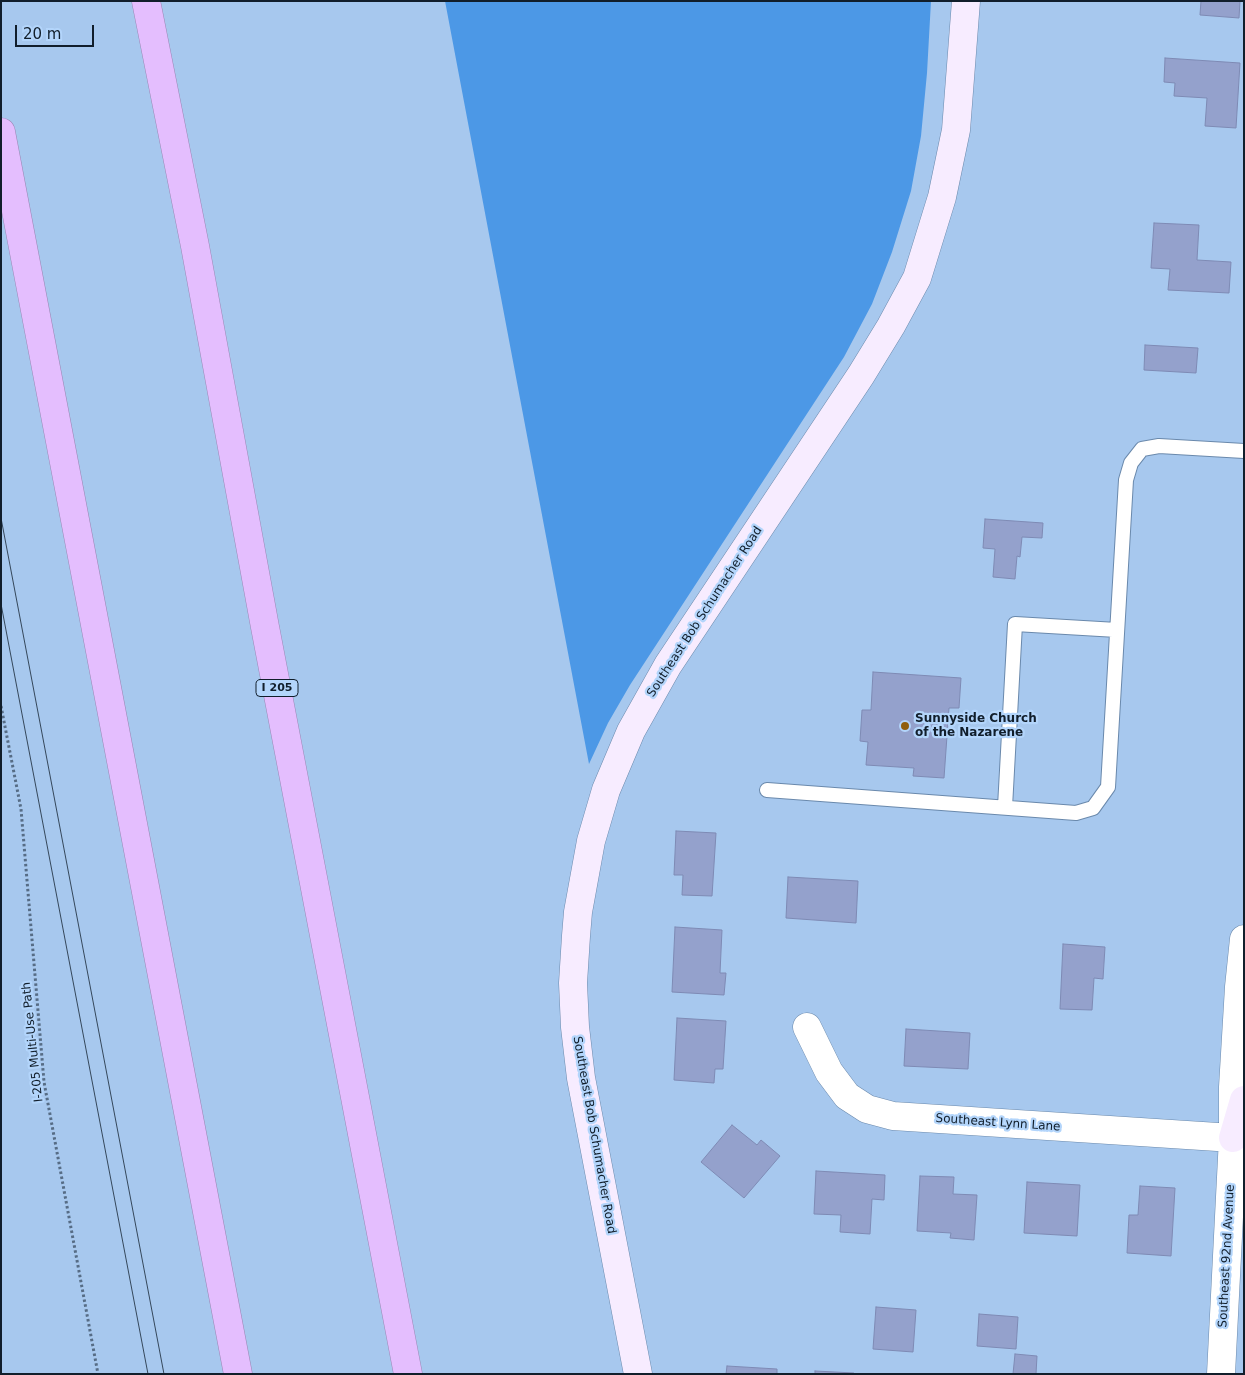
<!DOCTYPE html>
<style>
body{margin:0}
#map{position:relative;width:1245px;height:1375px;overflow:hidden;background:#a7c8ee;font-family:"DejaVu Sans",sans-serif}
canvas{display:block}
.frame{position:absolute;inset:0;border:2px solid #111e2b;pointer-events:none}
.scale{position:absolute;left:15px;top:25px;width:79px;height:22px;box-sizing:border-box;border:2px solid #111e2b;border-top:0;padding-left:6px;font-size:15px;line-height:18px;white-space:nowrap;color:#111e2b;-webkit-text-stroke:4px #b3d5fb;paint-order:stroke}
</style>
<div id="map">
<canvas width="1245" height="1375"></canvas>
<div class="frame"></div>
<div class="scale">20 m</div>
</div>
<script>
const g = document.querySelector('canvas').getContext('2d');
g.lineJoin = 'round';
function paint(path, color) {
  g.fillStyle = color;
  g.fill(path, 'evenodd');
}
function shape(rows) {
  const path = new Path2D();
  for (const r of rows) {
    path.moveTo(r[0], r[1]);
    for (let i = 2; i < r.length; i += 2) path.lineTo(r[i], r[i + 1]);
  }
  return path;
}
function trace(path, color, width, dash) {
  g.strokeStyle = color;
  g.lineWidth = width;
  g.lineCap = dash ? 'butt' : 'round';
  g.setLineDash(dash || []);
  g.stroke(path);
}
function label(font, color, halo, rows, align = 'center') {
  g.font = font + ' "DejaVu Sans",sans-serif';
  g.lineWidth = 4.5;
  g.setLineDash([]);
  g.textBaseline = 'middle';
  g.strokeStyle = halo;
  g.fillStyle = color;
  for (const [text, x, y, turn = 0] of rows) {
    g.save();
    g.translate(x, y);
    g.rotate((+turn || 0) * Math.PI / 180);
    g.textAlign = isNaN(turn) ? turn : align;
    if (halo) g.strokeText(text, 0, 0);
    g.fillText(text, 0, 0);
    g.restore();
  }
}
paint(shape([
 [445,1,931,1,927,73,921,136,911,191,892,252,872,304,844,357,630,685,608,723,589,764]
]), '#4c98e6');
const building = shape([
 [1201,1,1240,1,1239,18,1200,15,1201,1],
 [1165,58,1240,63,1236,128,1205,126,1207,98,1174,96,1175,83,1164,82,1165,58],
 [1154,223,1199,225,1197,260,1231,262,1229,293,1168,290,1170,269,1151,268,1154,223],
 [1145,345,1198,348,1196,373,1144,370,1145,345],
 [985,519,1043,523,1042,538,1022,537,1020,557,1017,556,1015,579,993,577,995,549,983,548,985,519],
 [873,672,961,678,959,708,949,708,944,778,913,776,914,768,866,765,868,742,860,741,862,710,871,710,873,672],
 [676,831,716,833,712,896,682,895,683,875,674,875,676,831],
 [788,877,858,881,856,923,786,918,788,877],
 [675,927,722,930,720,973,726,973,724,995,672,992,675,927],
 [1063,944,1105,947,1103,979,1094,978,1092,1010,1060,1009,1063,944],
 [677,1018,726,1021,723,1069,715,1069,714,1083,674,1080,677,1018],
 [906,1029,970,1033,968,1069,904,1066,906,1029],
 [732,1125,757,1145,761,1140,780,1156,744,1198,701,1162,732,1125],
 [816,1171,885,1175,884,1200,872,1199,870,1234,840,1232,841,1215,814,1214,816,1171],
 [920,1176,954,1177,953,1194,977,1195,974,1240,950,1238,951,1233,917,1231,920,1176],
 [1027,1182,1080,1185,1077,1236,1024,1233,1027,1182],
 [1140,1186,1175,1188,1171,1256,1127,1253,1129,1215,1138,1215,1140,1186],
 [876,1307,916,1310,913,1352,873,1349,876,1307],
 [979,1314,1018,1317,1016,1349,977,1346,979,1314],
 [1015,1354,1037,1356,1036,1374,1013,1374,1015,1354],
 [727,1366,777,1369,777,1374,726,1374,727,1366],
 [815,1371,854,1373,854,1374,815,1374,815,1371]
]);
paint(building, '#94a1cc');
trace(building, '#7e8ab4', 1);
const lane = shape([
 [767,790,1076,813,1093,808,1108,787,1126,480,1131,463,1142,449,1159,446,1244,451],
 [1005,807,1015,624,1117,630]
]);
const street = shape([
 [807,1027,829,1072,847,1096,867,1109,893,1116,1233,1138],
 [1221,1374,1233,1138,1233,1087,1239,987,1244,939]
]);
const secondary = shape([
 [1233,1138,1244,1100],
 [638,1374,581,1078,575,1027,573,983,576,936,578,912,591,841,606,790,631,731,668,665,861,375,891,326,917,278,942,197,956,130,966,1]
]);
const highway = shape([
 [146,1,195,246,265,627,408,1374],
 [1,132,238,1374]
]);
trace(lane, '#6a89ac', 16);
trace(street, '#6a89ac', 29);
trace(secondary, '#6a89ac', 29);
trace(highway, '#9a86b4', 29);
trace(shape([
 [1,706,21,809,44,1082,98,1374]
]), '#566c85', 3, [2.5, 2.5]);
trace(lane, '#fff', 14);
trace(street, '#fff', 28);
trace(secondary, '#f7ecff', 28);
trace(highway, '#e4befe', 28);
trace(shape([
 [1,518,164,1374],
 [1,604,148,1374]
]), '#35475a', 1);
for (const [x, y, r, color] of [
 [905,726,5,"#905e0d"]
]) {
  const dot = new Path2D();
  dot.arc(x, y, r, 0, 2 * Math.PI);
  g.fillStyle = color;
  g.fill(dot);
  trace(dot, '#b3d5fb', 2);
}
for (const [x, y, w] of [
 [277,688,42]
]) {
  const box = new Path2D();
  box.roundRect(x - w / 2, y - 8.5, w, 17, 4);
  g.fillStyle = '#b3d5fb';
  g.fill(box);
  trace(box, '#111e2b', 1);
}
label('bold 11px', '#111e2b', null, [
 ["I 205",277,688]
]);
label('12px', '#111e2b', '#b3d5fb', [
 ["Southeast Bob Schumacher Road",705,612,-57],
 ["I-205 Multi-Use Path",33,1042,-96],
 ["Southeast Lynn Lane",998,1123,4],
 ["Southeast Bob Schumacher Road",594,1135,80],
 ["Southeast 92nd Avenue",1227,1256,-87]
]);
label('bold 12px', '#111e2b', '#b3d5fb', [
 ["Sunnyside Church",915,719],
 ["of the Nazarene",915,733]
], 'left');
</script>
